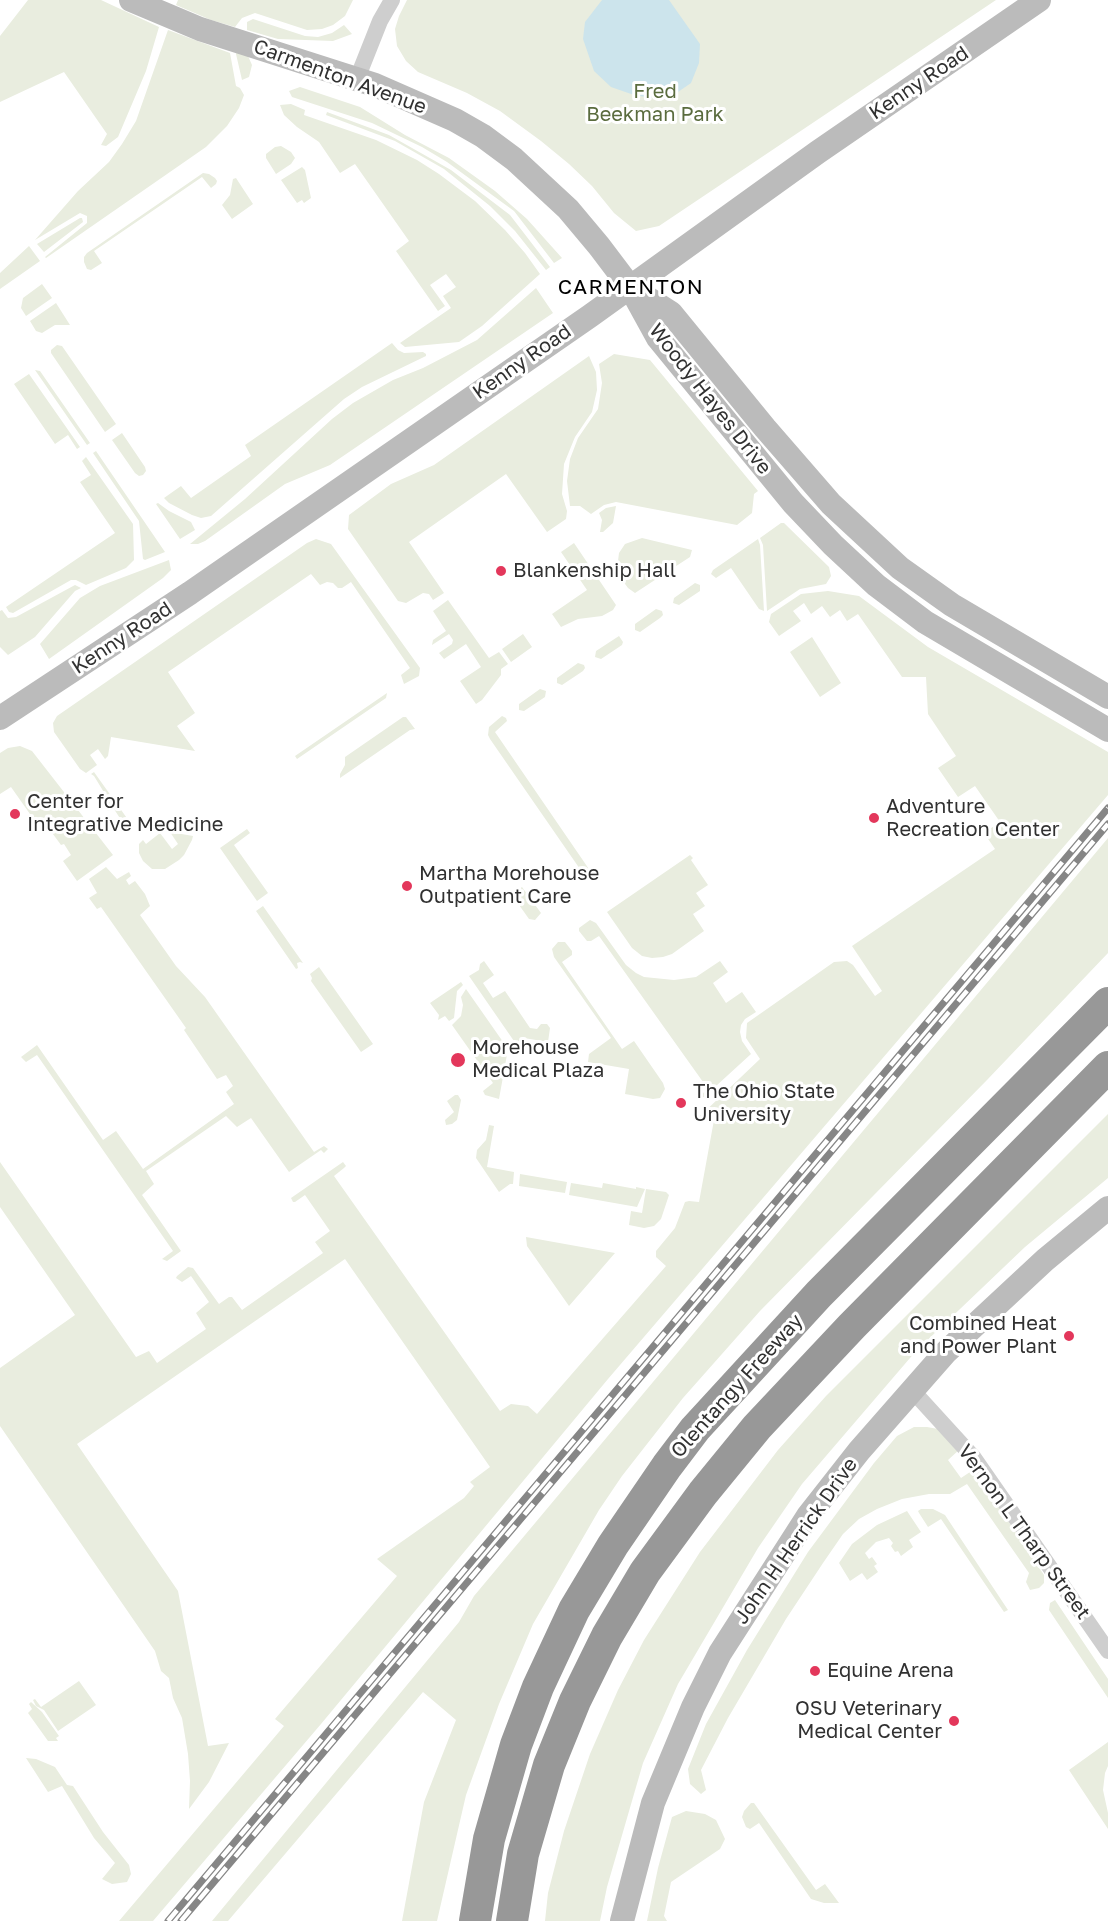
<!DOCTYPE html>
<style>
body{margin:0}
canvas{display:block;background:#fff}
</style>
<canvas width="1108" height="1921"></canvas>
<script>
const g = document.querySelector('canvas').getContext('2d');
g.lineJoin = 'round';
function paint(path, color) {
  g.fillStyle = color;
  g.fill(path, 'evenodd');
}
function shape(rows) {
  const path = new Path2D();
  for (const r of rows) {
    path.moveTo(r[0], r[1]);
    for (let i = 2; i < r.length; i += 2) path.lineTo(r[i], r[i + 1]);
  }
  return path;
}
function trace(path, color, width, dash) {
  g.strokeStyle = color;
  g.lineWidth = width;
  g.lineCap = dash ? 'butt' : 'round';
  g.setLineDash(dash || []);
  g.stroke(path);
}
function label(font, color, halo, rows, align = 'center') {
  g.font = font + ' "Golos Text",sans-serif';
  g.lineWidth = 6;
  g.setLineDash([]);
  g.textBaseline = 'middle';
  g.strokeStyle = halo;
  g.fillStyle = color;
  for (const [text, x, y, turn = 0] of rows) {
    g.save();
    g.translate(x, y);
    g.rotate((+turn || 0) * Math.PI / 180);
    g.textAlign = isNaN(turn) ? turn : align;
    if (halo) g.strokeText(text, 0, 0);
    g.fillText(text, 0, 0);
    g.restore();
  }
}
paint(shape([
 [28,0,101,0,159,27,146,71,118,137,106,146,101,145,107,134,64,72,0,102,0,36],
 [178,0,353,0,345,16,333,25,322,29,307,30,255,13,242,18,235,27,211,20,176,5],
 [407,0,996,0,659,226,636,231,614,213,592,186,569,164,541,141,500,111,467,93,418,72,406,61,397,46,395,29,399,16],
 [253,19,305,36,318,37,332,33,344,25,352,34,333,41,278,39,247,30,247,22],
 [168,30,230,53,236,86,240,88,244,95,239,108,227,126,206,147,46,258,45,257,87,223,87,216,80,213,35,240,78,191,109,162,122,144,136,121],
 [238,49,248,56,252,65,249,77,242,80,236,54],
 [300,87,360,107,405,135,449,158,495,191,527,219,562,258,554,263,514,211,447,162,422,147,372,123,292,97,289,91],
 [291,104,305,110,304,115,376,140,417,160,439,174,475,201,505,230,525,253,540,274,482,326,459,342,405,347,400,343,451,308,443,296,456,287,446,274,430,285,445,306,438,311,396,251,409,241,355,164,340,173,319,142,297,127,284,115,280,105],
 [327,112,389,135,451,170,510,215,550,267,546,270,515,231,490,206,444,169,395,141,326,115],
 [281,146,291,152,295,158,291,164,276,174,266,158,266,154,275,147],
 [302,167,305,170,311,198,304,203,302,200,297,203,281,180],
 [203,173,209,174,215,178,217,181,216,184,211,188,202,177,94,251,102,263,91,270,87,269,84,262,84,257,87,253],
 [236,178,253,204,232,219,222,205,230,195,233,179],
 [80,218,82,218,83,222,44,252,37,244],
 [29,246,40,261,0,289,0,273],
 [42,284,52,298,26,316,21,308,23,298],
 [536,288,553,313,330,465,285,484,205,541,198,544,190,544,245,499,332,419,353,403,393,380,423,368,477,340],
 [56,303,70,325,55,325,42,333,36,331,30,321],
 [392,343,398,350,404,353,423,352,426,354,426,356,362,387,344,399,211,516,201,518,192,515,169,503,164,498,181,486,191,498,251,456,245,445],
 [57,345,62,346,116,424,105,432,51,353,51,350],
 [614,354,650,360,758,491,754,494,752,513,737,525,616,502,604,505,591,514,580,506,570,506,567,481,570,459,578,438,598,409,602,383,599,364],
 [589,356,596,372,597,390,592,412,575,437,564,464,562,494,567,511,566,519,547,532,506,474,409,542,444,593,433,600,429,594,423,593,406,603,398,601,348,529,349,515,391,484,434,465],
 [35,370,40,371,90,443,87,445],
 [29,374,80,447,77,449,68,435,55,444,14,384],
 [122,433,145,467,146,471,143,475,139,476,135,473,112,440],
 [96,451,165,552,145,560,143,559,139,521,93,453],
 [86,457,133,524,134,560,126,568,86,585,76,580,71,580,13,613,9,612,6,607,115,533,80,482,91,475,82,461],
 [158,503,169,511,191,522,195,530,180,539,156,504],
 [616,506,613,523,603,532,600,532,602,520,599,513,606,508],
 [781,523,784,523,829,567,831,576,826,584,800,589,767,611,763,545,760,538],
 [642,538,692,550,690,557,635,593,628,588,620,577,618,561,619,553,625,544],
 [316,539,331,544,420,668,419,676,404,684,401,675,410,668,351,582,342,588,338,588,333,583,327,582,320,585,311,574,168,672,195,713,177,726,195,751,111,737,108,756,105,759,98,749,90,755,97,765,86,773,80,769,54,732,53,723,57,716,307,543],
 [758,539,760,545,764,611,759,609,731,568,716,578,711,574,713,570],
 [574,543,616,605,613,610,602,616,578,619,561,627,552,614,587,590,561,552],
 [169,560,171,570,163,578,49,659,40,644,80,598,100,586],
 [695,583,700,585,700,591,679,605,673,603,674,598],
 [75,585,81,588,75,591,35,637,8,655,0,647,0,611,2,610,8,618,16,617],
 [828,591,859,596,928,647,1108,752,1108,795,608,1379,321,1724,153,1921,119,1921,284,1726,275,1719,397,1576,377,1559,464,1498,474,1486,470,1482,490,1467,345,1259,77,1444,178,1591,208,1746,229,1743,209,1782,189,1809,190,1781,188,1754,182,1718,173,1698,169,1678,161,1671,155,1651,0,1426,0,1368,75,1315,0,1207,0,1162,136,1357,149,1351,157,1363,206,1329,196,1313,209,1302,191,1276,182,1282,176,1278,177,1276,188,1267,193,1268,219,1304,229,1297,232,1297,242,1310,323,1253,315,1242,330,1231,305,1195,295,1202,293,1202,291,1198,343,1162,346,1166,344,1168,334,1176,500,1411,511,1404,528,1406,537,1414,666,1266,656,1257,656,1251,675,1228,685,1202,689,1201,699,1202,714,1120,700,1116,760,1059,746,1038,747,1023,834,962,847,961,853,965,875,996,882,991,852,946,995,849,984,833,1000,822,975,786,958,797,938,768,956,756,928,714,926,677,902,677,858,614,847,621,840,610,830,617,822,606,811,614,804,603,793,611,801,621,779,636,769,622,771,614,801,594],
 [448,600,489,658,499,652,508,664,501,669,501,675,482,700,476,704,460,681,481,667,466,644,444,659,439,653,452,644,453,640,449,634,432,645,433,640,446,631,433,611],
 [656,609,662,611,663,615,660,618,640,632,635,630,635,624],
 [523,634,532,647,511,662,502,649],
 [619,636,623,642,622,645,601,659,595,657,596,651],
 [812,637,841,683,820,697,790,652],
 [578,663,584,665,585,668,583,671,562,685,557,683,557,678],
 [540,689,546,691,545,697,524,711,519,710,519,704],
 [387,693,386,698,297,759,295,756],
 [502,716,506,718,507,721,495,732,593,875,589,876,582,872,490,739,488,735,489,727],
 [403,717,406,717,415,729,410,730,340,778,340,774,345,765,345,757],
 [20,746,32,751,113,855,77,881,63,861,71,855,64,844,61,845,50,830,44,834,11,787,0,794,0,753,8,748],
 [94,772,129,821,125,824,123,823,114,809,108,811,105,806,105,794,94,776,91,774],
 [247,829,250,833,234,845,268,893,257,901,220,848],
 [170,832,193,836,192,840,184,855,179,860,165,869,152,869,143,861,139,853,139,844,143,840,146,844,160,833,172,849,178,844],
 [1108,838,1108,953,987,1080,760,1311,683,1398,622,1476,599,1510,533,1624,499,1704,466,1795,437,1921,402,1921,424,1802,456,1720,423,1692,228,1921,212,1921,459,1622,474,1596],
 [690,855,693,858,691,860,708,885,696,893,705,906,693,914,704,931,672,954,663,957,652,958,642,956,632,948,607,912],
 [106,867,117,879,129,872,131,876,126,880,129,885,135,881,145,894,150,906,140,915,176,966,205,997,314,1152,324,1146,328,1149,324,1153,321,1150,289,1172,251,1118,237,1127,226,1116,146,1171,154,1184,142,1195,181,1251,167,1261,162,1259,173,1251,37,1055,26,1062,21,1057,37,1045,103,1140,116,1131,143,1169,234,1104,226,1092,233,1086,226,1075,217,1079,184,1030,186,1028,101,907,97,909,89,898,97,893,89,879],
 [522,887,541,913,535,920,529,919,512,895],
 [263,906,303,963,300,962,297,963,298,968,296,969,256,911],
 [590,920,596,923,626,965,636,973,644,977,674,980,696,977,720,961,728,972,713,983,726,1003,742,992,756,1012,745,1019,741,1025,740,1032,742,1041,751,1054,704,1097,696,1099,708,1089,599,936,591,941,587,941,579,931,579,928],
 [558,942,565,942,572,951,572,955,562,962,622,1049,634,1041,663,1083,665,1089,660,1098,653,1099,625,1094,629,1069,588,1062,589,1054,611,1038,554,957,552,949],
 [484,961,494,975,483,983,493,998,505,991,530,1028,537,1029,541,1024,547,1024,550,1028,548,1042,524,1038,516,1044,469,976,479,970,480,964],
 [319,967,373,1044,361,1052,311,981,312,978,310,974],
 [461,982,463,985,457,991,454,1018,449,1021,445,1016,438,1020,439,1015,430,1003],
 [466,989,508,1049,499,1099,485,1095,483,1091,493,1083,452,1025,461,1016,463,1005,461,997],
 [455,1095,458,1095,461,1100,457,1120,452,1124,446,1125,445,1120,454,1112,447,1101],
 [1108,1114,1108,1178,1025,1247,916,1351,802,1484,758,1548,678,1684,643,1763,607,1887,600,1921,545,1921,548,1893,564,1831,590,1754,618,1690,644,1640,700,1552,778,1450,826,1396],
 [489,1125,494,1126,487,1167,514,1172,513,1184,510,1184,499,1192,476,1158,477,1150,486,1140],
 [520,1174,567,1182,565,1193,519,1186],
 [571,1183,602,1188,603,1183,636,1189,636,1187,645,1189,637,1207,569,1195],
 [646,1189,666,1192,669,1195,661,1219,654,1226,644,1228,629,1225,631,1211,642,1213],
 [526,1237,615,1253,569,1306,527,1246],
 [914,1427,927,1427,938,1429,959,1450,948,1460,961,1478,970,1472,980,1479,1044,1575,1044,1583,1039,1588,1030,1590,1026,1582,1029,1573,967,1484,950,1494,929,1494,902,1499,877,1509,859,1519,843,1534,823,1563,786,1619,728,1718,701,1770,706,1790,701,1794,690,1784,688,1769,706,1724,747,1650,808,1552,874,1463,897,1436],
 [921,1509,933,1509,945,1515,1008,1610,1004,1612,941,1519,928,1527,919,1513,918,1511],
 [907,1511,921,1532,909,1540,913,1547,901,1556,898,1551,895,1552,891,1546,893,1543,889,1538,876,1542,865,1553,869,1559,872,1557,877,1564,874,1566,878,1572,867,1580,862,1573,850,1581,839,1563,852,1544,877,1525],
 [1055,1600,1108,1679,1108,1698,1049,1610,1050,1603],
 [79,1681,96,1705,58,1731,44,1710,36,1706,33,1700,35,1699,41,1707],
 [31,1702,42,1712,59,1736,56,1738,58,1741,48,1741,28,1713,32,1709,29,1704],
 [1108,1742,1108,1766,1105,1773,1103,1790,1108,1813,1108,1829,1069,1770],
 [26,1758,36,1759,55,1767,67,1785,73,1786,103,1832,129,1865,131,1874,127,1882,112,1884,102,1879,115,1863,94,1838,62,1786,48,1792],
 [751,1803,754,1803,816,1890,825,1884,839,1903,824,1903,811,1899,759,1823,750,1829,746,1827,742,1817,744,1811],
 [686,1811,705,1814,716,1820,725,1839,720,1849,671,1882,664,1916,667,1921,647,1921,658,1868,672,1817]
]), '#e9eddf');
paint(shape([
 [602,0,669,0,700,44,699,63,691,83,678,92,658,99,634,95,611,87,594,71,583,39,585,22]
]), '#cce4ec');
trace(shape([
 [357,79,380,21,392,0],
 [911,1389,974,1458,1108,1651]
]), '#cecece', 16);
trace(shape([
 [131,0,200,29,375,85,455,120,483,136,514,159,568,209,599,246,630,287,658,338,793,503,833,545,876,585,925,622,1108,730],
 [632,288,671,313,765,428,831,504,900,568,952,605,1108,697],
 [0,718,190,593,590,316,818,152,1039,0],
 [622,1921,653,1803,693,1707,720,1653,808,1516,859,1451,945,1353,1045,1260,1108,1208]
]), '#bbb', 24);
trace(shape([
 [475,1921,489,1839,516,1745,538,1687,574,1610,613,1545,667,1466,695,1429,819,1294,1108,1003],
 [512,1921,523,1854,549,1765,575,1701,607,1636,645,1572,703,1493,757,1427,852,1326,1108,1067]
]), '#989898', 32);
const rail = shape([
 [168,1921,1108,808],
 [181,1921,1108,824]
]);
trace(rail, '#868686', 7);
trace(rail, '#fff', 4.5, [14]);
for (const [x, y, r, color] of [
 [501,571,6,"#e3375b"],
 [15,814,6,"#e3375b"],
 [874,818,6,"#e3375b"],
 [407,886,6,"#e3375b"],
 [458,1060,8,"#e3375b"],
 [681,1103,6,"#e3375b"],
 [1069,1336,6,"#e3375b"],
 [815,1671,6,"#e3375b"],
 [954,1721,6,"#e3375b"]
]) {
  const dot = new Path2D();
  dot.arc(x, y, r, 0, 2 * Math.PI);
  g.fillStyle = color;
  g.fill(dot);
  trace(dot, '#fff', 2);
}
label('20px', '#313131', '#fff', [
 ["Carmenton Avenue",340,77,20],
 ["Kenny Road",919,83,-34],
 ["Kenny Road",522,362,-35],
 ["Woody Hayes Drive",710,399,52],
 ["Kenny Road",122,638,-33],
 ["Olentangy Freeway",737,1386,-48],
 ["Vernon L Tharp Street",1024,1532,54],
 ["John H Herrick Drive",796,1541,-55]
]);
label('20px', '#5a6c3e', '#fff', [
 ["Fred",655,92],
 ["Beekman Park",655,115]
]);
label('20px', '#313131', '#fff', [
 ["Blankenship Hall",513,571],
 ["Center for",27,802],
 ["Integrative Medicine",27,825],
 ["Adventure",886,807],
 ["Recreation Center",886,830],
 ["Martha Morehouse",419,874],
 ["Outpatient Care",419,897],
 ["Morehouse",472,1048],
 ["Medical Plaza",472,1071],
 ["The Ohio State",693,1092],
 ["University",693,1115],
 ["Combined Heat",1057,1324,"right"],
 ["and Power Plant",1057,1347,"right"],
 ["Equine Arena",827,1671],
 ["OSU Veterinary",942,1709,"right"],
 ["Medical Center",942,1732,"right"]
], 'left');
g.letterSpacing = '1.5px';
label('21px', '#000', '#fff', [
 ["CARMENTON",631,287]
]);
g.letterSpacing = '0px';
</script>
